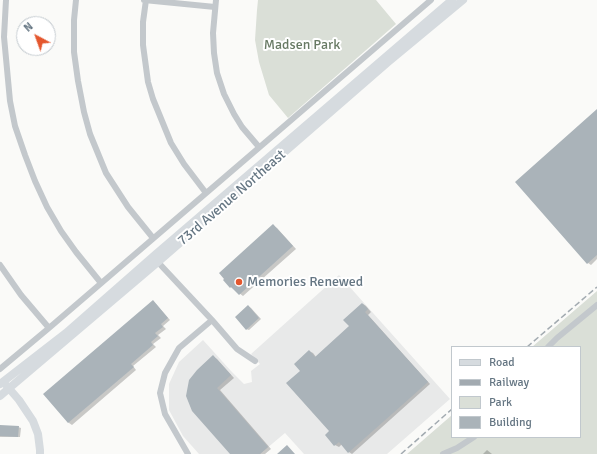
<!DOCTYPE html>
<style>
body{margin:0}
#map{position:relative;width:597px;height:454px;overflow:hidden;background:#fafaf8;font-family:Signika,sans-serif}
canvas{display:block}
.legend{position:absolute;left:451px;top:346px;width:130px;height:92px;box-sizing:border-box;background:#fff;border:1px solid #c1c8cd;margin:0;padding:5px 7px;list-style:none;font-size:12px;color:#657683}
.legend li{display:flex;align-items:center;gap:8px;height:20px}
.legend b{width:20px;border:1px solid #c1c8cd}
.north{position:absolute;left:16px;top:16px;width:40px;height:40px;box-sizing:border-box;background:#fff;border:1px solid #c1c8cd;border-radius:50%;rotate:319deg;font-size:11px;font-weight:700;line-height:16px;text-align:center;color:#657683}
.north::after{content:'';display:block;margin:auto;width:14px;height:18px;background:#e4572e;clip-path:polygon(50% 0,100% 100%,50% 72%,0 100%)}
</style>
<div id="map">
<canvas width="597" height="454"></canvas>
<ul class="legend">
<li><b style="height:5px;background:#d6dbdf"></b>Road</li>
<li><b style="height:5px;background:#a2aab0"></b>Railway</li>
<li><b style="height:11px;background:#dadfd7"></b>Park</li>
<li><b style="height:11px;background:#aab3b9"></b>Building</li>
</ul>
<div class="north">N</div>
</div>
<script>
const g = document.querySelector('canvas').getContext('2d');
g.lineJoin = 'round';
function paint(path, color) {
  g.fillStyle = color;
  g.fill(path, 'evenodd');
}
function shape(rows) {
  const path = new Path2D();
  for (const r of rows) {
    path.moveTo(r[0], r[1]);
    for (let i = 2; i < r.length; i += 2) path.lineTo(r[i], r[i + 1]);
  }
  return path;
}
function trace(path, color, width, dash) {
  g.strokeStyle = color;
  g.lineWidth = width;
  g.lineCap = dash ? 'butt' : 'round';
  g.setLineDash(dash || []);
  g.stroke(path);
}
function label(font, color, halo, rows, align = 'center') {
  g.font = font + ' Signika,sans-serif';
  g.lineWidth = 4;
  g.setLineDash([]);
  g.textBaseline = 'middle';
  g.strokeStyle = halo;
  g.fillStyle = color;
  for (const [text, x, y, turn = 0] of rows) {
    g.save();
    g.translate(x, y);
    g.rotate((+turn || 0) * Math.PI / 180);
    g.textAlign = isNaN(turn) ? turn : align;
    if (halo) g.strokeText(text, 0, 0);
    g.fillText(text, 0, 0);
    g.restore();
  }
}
paint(shape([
 [339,275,450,399,387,454,304,454,285,433,260,454,199,454,183,436,169,410,169,384,179,362,203,340,231,371,244,384,252,382,251,371,260,364,251,354]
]), '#e8e9e9');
paint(shape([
 [258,0,376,0,396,24,288,118,269,95,259,62,255,40,257,10],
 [597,291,597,454,407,454,452,415,452,437,580,437,580,347,532,347]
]), '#dadfd7');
paint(shape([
 [597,111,597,259,591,265,588,263],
 [273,226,277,228,296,249,243,296,231,287],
 [153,302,156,304,170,320,163,326,166,329,158,335,161,338,153,344,156,347,133,366,136,370,72,425,69,423,45,394],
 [363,304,366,306,371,312,368,315,430,384,352,454,349,452,342,444,339,447,335,445,331,431,301,371,309,351,313,353,316,357,351,326],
 [248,306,251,308,261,319,249,330,246,329],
 [213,357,217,359,234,378,220,390,271,449,265,454,231,454,198,370],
 [0,426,18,427,21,428,20,437,0,437],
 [487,450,492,454,483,454]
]), '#0003');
paint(shape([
 [597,109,597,255,587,264,515,182],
 [273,224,293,246,239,295,231,287,230,288,223,280,224,279,219,273],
 [153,300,168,318,161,324,163,327,155,333,158,336,151,342,153,345,131,364,134,367,68,423,43,394],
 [362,303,368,309,365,312,428,382,348,453,339,442,334,446,325,435,329,431,286,383,300,371,294,364,309,350,315,357,349,326,343,320],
 [248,305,259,318,246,330,235,317],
 [213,355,231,375,217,388,268,447,260,454,230,454,192,411,186,396,189,380,197,370],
 [0,425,19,426,18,437,0,436],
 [287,445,295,454,277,454]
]), '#aab3b9');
trace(shape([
 [6,0,4,37,10,101,15,126,25,155,35,181,47,207,61,231,76,252,101,283],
 [76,0,74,20,74,52,78,81,84,112,90,134,106,173,128,207,153,238],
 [144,0,215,7],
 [146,0,143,22,143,45,148,82,153,99,171,143,184,164,206,193],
 [216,0,213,33,214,53,217,73,224,94,234,114,242,127,259,147],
 [155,259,212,320,237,349,255,361],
 [0,265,21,295,49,328],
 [548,347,557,338,597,305],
 [0,369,49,328,431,0],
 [188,454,165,414,160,393,165,373,179,348,212,320],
 [443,454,457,448,474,437]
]), '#c3c8cc', 6);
trace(shape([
 [0,384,66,333,156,254,452,0],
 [6,385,19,400,33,421,38,434,40,450,40,454],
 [0,396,158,262,387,63,463,0]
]), '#d6dbdf', 8);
trace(shape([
 [527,347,597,287],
 [401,454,452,409]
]), '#a2aab0', 1.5, [6, 3]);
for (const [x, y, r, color] of [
 [239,282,4,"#e4572e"]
]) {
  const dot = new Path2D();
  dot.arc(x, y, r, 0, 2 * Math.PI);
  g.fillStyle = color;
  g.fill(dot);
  trace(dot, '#fff', 1.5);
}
label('14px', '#687a64', '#fff', [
 ["Madsen Park",302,45]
]);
label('14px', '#657683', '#fff', [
 ["73rd Avenue Northeast",232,198,-41]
]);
label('14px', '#657683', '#fff', [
 ["Memories Renewed",247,282]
], 'left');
</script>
